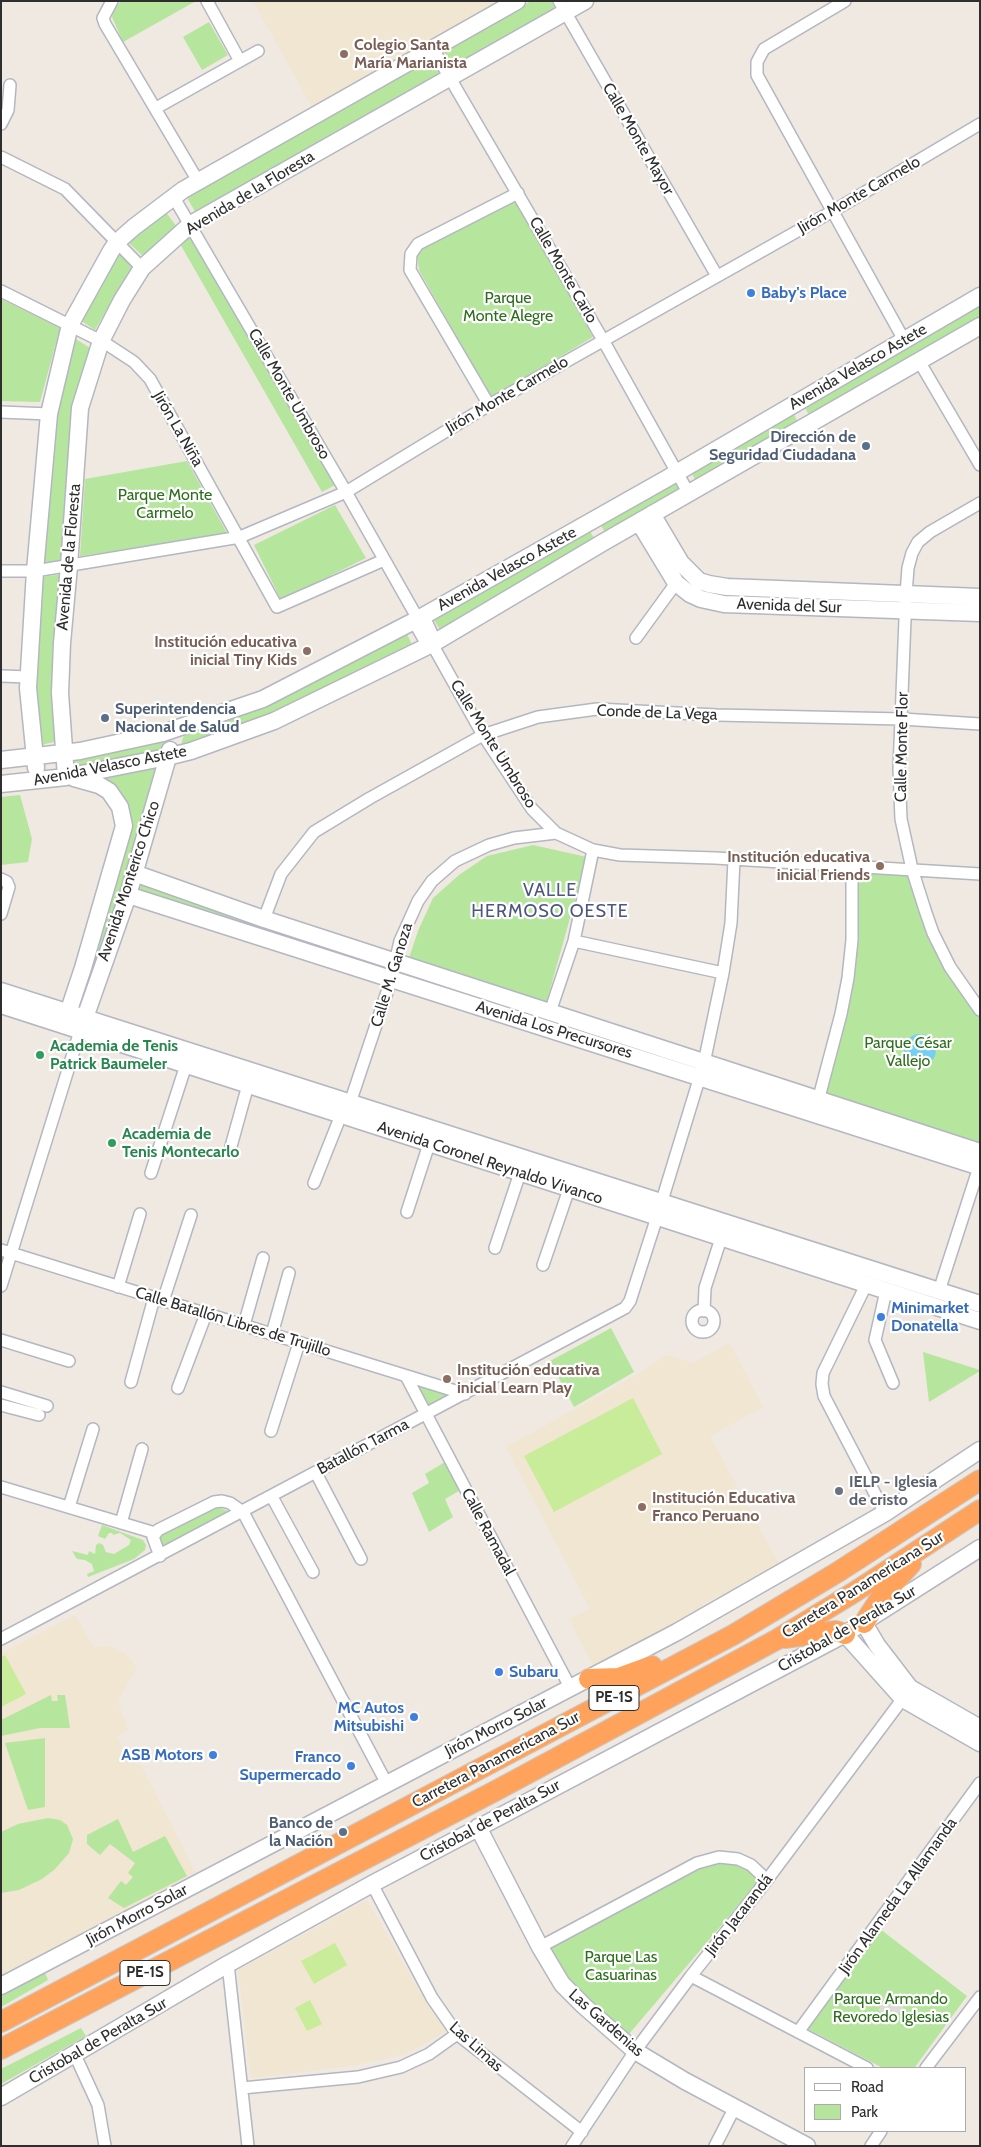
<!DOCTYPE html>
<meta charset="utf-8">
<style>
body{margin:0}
#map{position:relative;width:981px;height:2147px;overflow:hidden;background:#efe9e1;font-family:Cabin,sans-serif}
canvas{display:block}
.frame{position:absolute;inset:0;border:2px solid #2e2e2e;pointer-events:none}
.legend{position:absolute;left:804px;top:2067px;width:162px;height:65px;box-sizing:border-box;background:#fff;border:1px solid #ababab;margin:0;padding:6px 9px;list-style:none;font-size:15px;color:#2e2e2e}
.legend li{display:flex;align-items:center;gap:10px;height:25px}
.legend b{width:25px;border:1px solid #ababab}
</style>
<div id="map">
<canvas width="981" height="2147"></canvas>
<div class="frame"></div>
<ul class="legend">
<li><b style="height:6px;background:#fff"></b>Road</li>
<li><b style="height:14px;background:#b6e59e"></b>Park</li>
</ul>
</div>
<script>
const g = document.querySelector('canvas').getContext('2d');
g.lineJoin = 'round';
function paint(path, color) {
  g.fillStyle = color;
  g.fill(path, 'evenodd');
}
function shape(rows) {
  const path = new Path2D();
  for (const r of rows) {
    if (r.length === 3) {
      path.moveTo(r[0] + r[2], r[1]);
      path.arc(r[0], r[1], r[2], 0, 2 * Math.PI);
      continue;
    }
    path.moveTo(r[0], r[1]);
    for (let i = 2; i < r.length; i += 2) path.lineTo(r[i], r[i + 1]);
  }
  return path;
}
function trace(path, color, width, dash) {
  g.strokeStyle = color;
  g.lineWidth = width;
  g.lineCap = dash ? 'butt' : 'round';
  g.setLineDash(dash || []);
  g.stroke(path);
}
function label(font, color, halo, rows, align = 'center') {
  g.font = font + ' Cabin,sans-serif';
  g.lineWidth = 4.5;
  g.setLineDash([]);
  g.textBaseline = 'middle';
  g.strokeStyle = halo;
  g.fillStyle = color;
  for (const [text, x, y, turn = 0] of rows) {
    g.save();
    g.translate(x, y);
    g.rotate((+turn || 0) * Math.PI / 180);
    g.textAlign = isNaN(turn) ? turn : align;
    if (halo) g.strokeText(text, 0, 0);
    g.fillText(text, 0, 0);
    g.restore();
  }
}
paint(shape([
 [253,1,499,1,312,107],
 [730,1343,763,1407,710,1436,780,1566,723,1597,716,1597,703,1604,700,1610,594,1667,569,1619,590,1609,506,1447,640,1373,666,1355,692,1363],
 [75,1615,94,1647,111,1646,125,1653,137,1667,118,1701,128,1730,117,1737,129,1762,141,1765,196,1873,1,1977,1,1653],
 [367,1900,427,2004,450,2030,405,2054,352,2066,251,2078,238,1970]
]), '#f0e6d1');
paint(shape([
 [121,1,196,1,123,42,112,17,113,11],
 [531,1,551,1,556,11,454,69,444,51],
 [209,22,228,55,202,70,183,37],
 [431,58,440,76,197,215,185,194],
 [515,199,593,337,491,398,419,270,417,255,423,247],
 [165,211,177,227,147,260,128,242],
 [185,235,194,238,335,485,322,492,179,242],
 [118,253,135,267,114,297,95,330,80,320],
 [1,299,60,328,40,402,1,401],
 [980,300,980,317,810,417,803,404],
 [71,336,90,348,76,409,64,562,43,563,55,414],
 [792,411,799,424,696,481,689,469],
 [187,461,228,535,80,556,85,479],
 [678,479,685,491,606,534,599,522],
 [335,505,366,558,281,600,254,545],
 [589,529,595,540,440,630,433,618],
 [63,574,52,651,54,721,58,741,37,746,34,679,42,577],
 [407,634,413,647,275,716,183,750,182,741,185,732,271,701],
 [164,741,166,745,160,753,72,769,71,759],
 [159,766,87,1004,82,1007,77,1000,124,844,113,787,102,776],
 [20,795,32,839,28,862,1,865,1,797],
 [533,845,587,857,546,1004,409,958,418,931,433,898,459,875,487,856],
 [857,871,908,874,958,988,980,1017,980,1146,823,1099,846,1007],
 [140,882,377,962,375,969,138,889],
 [611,1328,634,1372,574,1407,550,1361],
 [923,1352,980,1370,980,1371,929,1402],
 [416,1384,453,1395,427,1407],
 [445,1462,459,1491,445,1499,453,1517,429,1532,412,1493,429,1483,425,1474],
 [218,1507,228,1511,226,1516,163,1547,160,1544,159,1537,163,1533],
 [102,1525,143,1540,146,1545,145,1550,134,1559,88,1577,87,1574,94,1571,92,1564,85,1560,77,1559,72,1551,88,1555,89,1551,95,1554,96,1545,99,1543,103,1545,106,1552,114,1554,129,1545,131,1540,120,1533,113,1535,112,1533,109,1533,105,1539,98,1536],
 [51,1695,52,1701,58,1701,57,1695,65,1695,70,1728,40,1728,1,1736,1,1720],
 [45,1738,45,1807,28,1810,5,1743],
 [48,1818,60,1820,67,1825,73,1839,69,1853,55,1869,42,1879,19,1890,1,1893,1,1832,18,1824],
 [118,1819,133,1852,165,1836,187,1876,124,1908,108,1898,121,1881,126,1885,133,1877,128,1873,135,1863,110,1844,100,1855,87,1844,87,1835],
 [718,1863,737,1865,750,1871,759,1881,629,2034,592,2007,570,1985,547,1948,696,1869],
 [880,1929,967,1996,915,2067,909,2068,883,2068,808,2029],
 [44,1970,48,1980,1,2007,1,1993],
 [81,2028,86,2036,1,2084,1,2069]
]), '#b6e59e');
paint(shape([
 [633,1398,662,1454,554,1512,524,1456],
 [5,1655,26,1694,1,1707,1,1657],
 [335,1943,347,1965,314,1984,301,1961],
 [310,2000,322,2024,307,2031,295,2008]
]), '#c9ec9a');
paint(shape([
 [889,1995,904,2006,894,2021,878,2010]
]), '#dfdcd8');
paint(shape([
 [920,1050,16]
]), '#75cff0');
const street = shape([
 [112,1,103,18,105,24,198,181],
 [207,1,240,61],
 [559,1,717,276],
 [845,1,764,49,757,62,757,75,904,340],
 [433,49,603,340,689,494],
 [156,108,258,51],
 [1,124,8,110,10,85],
 [1,157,65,189,142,268],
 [173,196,346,492,418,619,417,627,425,641,432,644,483,735,532,809,556,833,593,850,620,855,715,858,980,874],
 [1,291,105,343,134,362,150,379,277,607,384,560],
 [919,361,980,465],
 [489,405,410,270,411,254,418,244,518,193],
 [1,412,49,414],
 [980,503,930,532,918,542,912,553,908,568,906,594,899,769,901,819,912,869,925,910,933,933,950,967,980,1010],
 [1,571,35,571,240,537,346,492,489,405,833,211,980,124],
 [418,619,427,623,433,636,432,644],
 [636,638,676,583],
 [1,676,29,677],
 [1,879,7,882,9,887,1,914],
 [264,919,281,874,314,832,370,798,483,735,538,717,597,709,717,715,902,719,980,724],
 [574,941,723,973],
 [550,1012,574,941,593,850],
 [818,1101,841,1014,848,978,852,940,852,866],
 [348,1109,391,980,400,941,418,901,432,881,455,861,489,845,514,838,556,833],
 [230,1150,248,1085],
 [151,1173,186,1065],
 [314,1183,341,1115],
 [407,1212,429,1144],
 [495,1248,520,1173],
 [1,1250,465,1394],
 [543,1265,569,1189],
 [866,1285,823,1373,822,1384,824,1396,885,1513],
 [1,1286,80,1031],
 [118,1287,140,1214],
 [886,1291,875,1340,893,1383],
 [939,1291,980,1164],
 [163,1301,191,1215],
 [703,1321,11],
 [704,1311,705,1288,723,1232],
 [244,1325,263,1258],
 [272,1334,289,1273],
 [1,1340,69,1361],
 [406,1376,571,1689],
 [131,1382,154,1298],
 [178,1388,206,1314],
 [1,1392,47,1406],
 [1,1405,39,1415],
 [271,1431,299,1343],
 [316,1473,361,1559],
 [1,1487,155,1533],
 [272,1497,313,1572],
 [69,1507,93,1429],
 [121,1523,142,1449],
 [160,1556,153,1537,158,1530,214,1502,222,1501,230,1503,243,1512,387,1784],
 [1,1639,625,1308,630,1301,657,1217,704,1063,723,973,731,923,734,860],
 [372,1884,432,1998,457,2034,582,2132],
 [540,1947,697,1863,719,1857,738,1859,751,1865,767,1880],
 [228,1964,248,2146],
 [691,1976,867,2068],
 [798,2032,980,1783],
 [75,2055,98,2105,105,2146],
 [926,2068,980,1997],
 [242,2088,358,2077,401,2067,429,2054,457,2034],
 [572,2146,635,2051,691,1976,767,1880,907,1693],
 [715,2146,735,2107],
 [871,2146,881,2131]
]);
const secondary = shape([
 [652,514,681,563,699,581,709,584,727,587,980,597],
 [639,522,676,583,690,594,701,599,724,604,980,613],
 [1,760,80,751,163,733,263,699,418,619,666,479,980,296],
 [36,768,28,688,35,571,49,414,70,325,111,251,117,242,134,227,183,190,517,1],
 [66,777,60,693,62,643,69,566,80,408,101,341,122,300,142,268,191,224,585,1],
 [74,778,99,785,109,791,120,807,124,826,83,968,68,1013,74,1022],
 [1,784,66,777,167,757,191,751,274,721,432,644,602,543,980,326],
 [134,873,264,919,980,1152],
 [128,895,980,1167],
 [1,991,980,1304],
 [1,1005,980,1321],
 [81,1029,128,895,170,750],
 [864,1623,877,1645,910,1688,980,1728],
 [845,1634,903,1699,980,1743],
 [478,1827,540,1947,562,1984,584,2006,635,2051,685,2081,807,2146],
 [1,1986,677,1632,885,1513,980,1450],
 [1,2097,228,1964,372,1884,845,1634,980,1548]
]);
const highway = shape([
 [864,1623,881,1597,911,1564],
 [785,1638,836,1631,845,1634],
 [589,1679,619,1678,652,1666],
 [1,2022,733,1635,838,1572,980,1480],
 [1,2049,497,1790,776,1640,853,1593,980,1510]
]);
trace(street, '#b4b7c1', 14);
trace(secondary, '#b4b7c1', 19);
trace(highway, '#c9c9c9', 22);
trace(street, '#fff', 11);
trace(secondary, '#fff', 16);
trace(highway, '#ffa35c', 20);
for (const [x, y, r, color] of [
 [344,54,5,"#8d6e63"],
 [751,293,5,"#3f7fe0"],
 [866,446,5,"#5c6f8a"],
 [307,651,5,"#8d6e63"],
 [105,718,5,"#5c6f8a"],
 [880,866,5,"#8d6e63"],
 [40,1055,5,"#2e9e5b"],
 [112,1143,5,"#2e9e5b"],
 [881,1317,5,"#3f7fe0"],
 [447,1379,5,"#8d6e63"],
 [839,1491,5,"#6b7280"],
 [642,1507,5,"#8d6e63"],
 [499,1672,5,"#3f7fe0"],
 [414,1717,5,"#3f7fe0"],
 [213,1755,5,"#3f7fe0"],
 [351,1766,5,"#3f7fe0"],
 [343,1832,5,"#5c6f8a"]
]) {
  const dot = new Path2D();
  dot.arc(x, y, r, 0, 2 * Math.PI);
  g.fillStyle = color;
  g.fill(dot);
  trace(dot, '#fff', 2);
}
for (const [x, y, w] of [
 [614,1698,50],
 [145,1973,50]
]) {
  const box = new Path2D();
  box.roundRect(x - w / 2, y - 12.5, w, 25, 4);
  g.fillStyle = '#fff';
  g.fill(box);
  trace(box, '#2e2e2e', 1);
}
label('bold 15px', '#2e2e2e', null, [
 ["PE-1S",614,1698],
 ["PE-1S",145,1973]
]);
label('bold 16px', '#785e54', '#fff', [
 ["Colegio Santa",354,45],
 ["María Marianista",354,63],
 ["Institución educativa",297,642,"right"],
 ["inicial Tiny Kids",297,660,"right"],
 ["Institución educativa",870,857,"right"],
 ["inicial Friends",870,875,"right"],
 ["Institución educativa",457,1370],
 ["inicial Learn Play",457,1388],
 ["Institución Educativa",652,1498],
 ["Franco Peruano",652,1516]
], 'left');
label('16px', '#2e2e2e', '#fff', [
 ["Calle Monte Mayor",638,139,60],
 ["Avenida de la Floresta",250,193,-31],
 ["Jirón Monte Carmelo",859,195,-30],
 ["Calle Monte Carlo",563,270,60],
 ["Avenida Velasco Astete",858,367,-30],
 ["Calle Monte Umbroso",289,394,60],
 ["Jirón Monte Carmelo",507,395,-30],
 ["Jirón La Niña",178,429,60],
 ["Avenida de la Floresta",69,557,-85],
 ["Avenida Velasco Astete",507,569,-29],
 ["Avenida del Sur",789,606,2],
 ["Conde de La Vega",657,713,2],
 ["Calle Monte Umbroso",493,744,58],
 ["Calle Monte Flor",902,747,-89],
 ["Avenida Velasco Astete",110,766,-11],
 ["Avenida Monterico Chico",129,881,-72],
 ["Calle M. Ganoza",392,975,-73],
 ["Avenida Los Precursores",554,1030,17],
 ["Avenida Coronel Reynaldo Vivanco",490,1163,18],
 ["Calle Batallón Libres de Trujillo",233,1322,17],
 ["Batallón Tarma",363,1447,-28],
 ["Calle Ramadal",488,1532,62],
 ["Carretera Panamericana Sur",863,1585,-32],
 ["Cristobal de Peralta Sur",847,1629,-30],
 ["Jirón Morro Solar",496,1727,-27],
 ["Carretera Panamericana Sur",496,1760,-28],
 ["Cristobal de Peralta Sur",490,1821,-28],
 ["Jirón Alameda La Allamanda",898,1896,-54],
 ["Jirón Morro Solar",137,1915,-28],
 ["Jirón Jacarandá",739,1915,-52],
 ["Las Gardenias",606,2023,41],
 ["Cristobal de Peralta Sur",98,2041,-30],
 ["Las Limas",476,2047,42]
]);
label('bold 16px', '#366cbe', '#fff', [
 ["Baby's Place",761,293],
 ["Minimarket",891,1308],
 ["Donatella",891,1326],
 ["Subaru",509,1672],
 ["MC Autos",404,1708,"right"],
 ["Mitsubishi",404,1726,"right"],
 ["ASB Motors",203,1755,"right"],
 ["Franco",341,1757,"right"],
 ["Supermercado",341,1775,"right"]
], 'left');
label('16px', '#2c6e1b', '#fff', [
 ["Parque",508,298],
 ["Monte Alegre",508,316],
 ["Parque Monte",165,495],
 ["Carmelo",165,513],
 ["Parque César",908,1043],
 ["Vallejo",908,1061],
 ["Parque Las",621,1957],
 ["Casuarinas",621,1975],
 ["Parque Armando",891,1999],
 ["Revoredo Iglesias",891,2017]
]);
label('bold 16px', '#4e5e75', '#fff', [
 ["Dirección de",856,437],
 ["Seguridad Ciudadana",856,455],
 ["Superintendencia",115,709,"left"],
 ["Nacional de Salud",115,727,"left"],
 ["Banco de",333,1823],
 ["la Nación",333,1841]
], 'right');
label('bold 16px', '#27864d', '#fff', [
 ["Academia de Tenis",50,1046],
 ["Patrick Baumeler",50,1064],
 ["Academia de",122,1134],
 ["Tenis Montecarlo",122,1152]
], 'left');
label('bold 16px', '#5b616d', '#fff', [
 ["IELP - Iglesia",849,1482],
 ["de cristo",849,1500]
], 'left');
g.letterSpacing = '1px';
label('18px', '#4d5680', '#fff', [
 ["VALLE",550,891],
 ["HERMOSO OESTE",550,912]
]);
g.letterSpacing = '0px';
</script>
